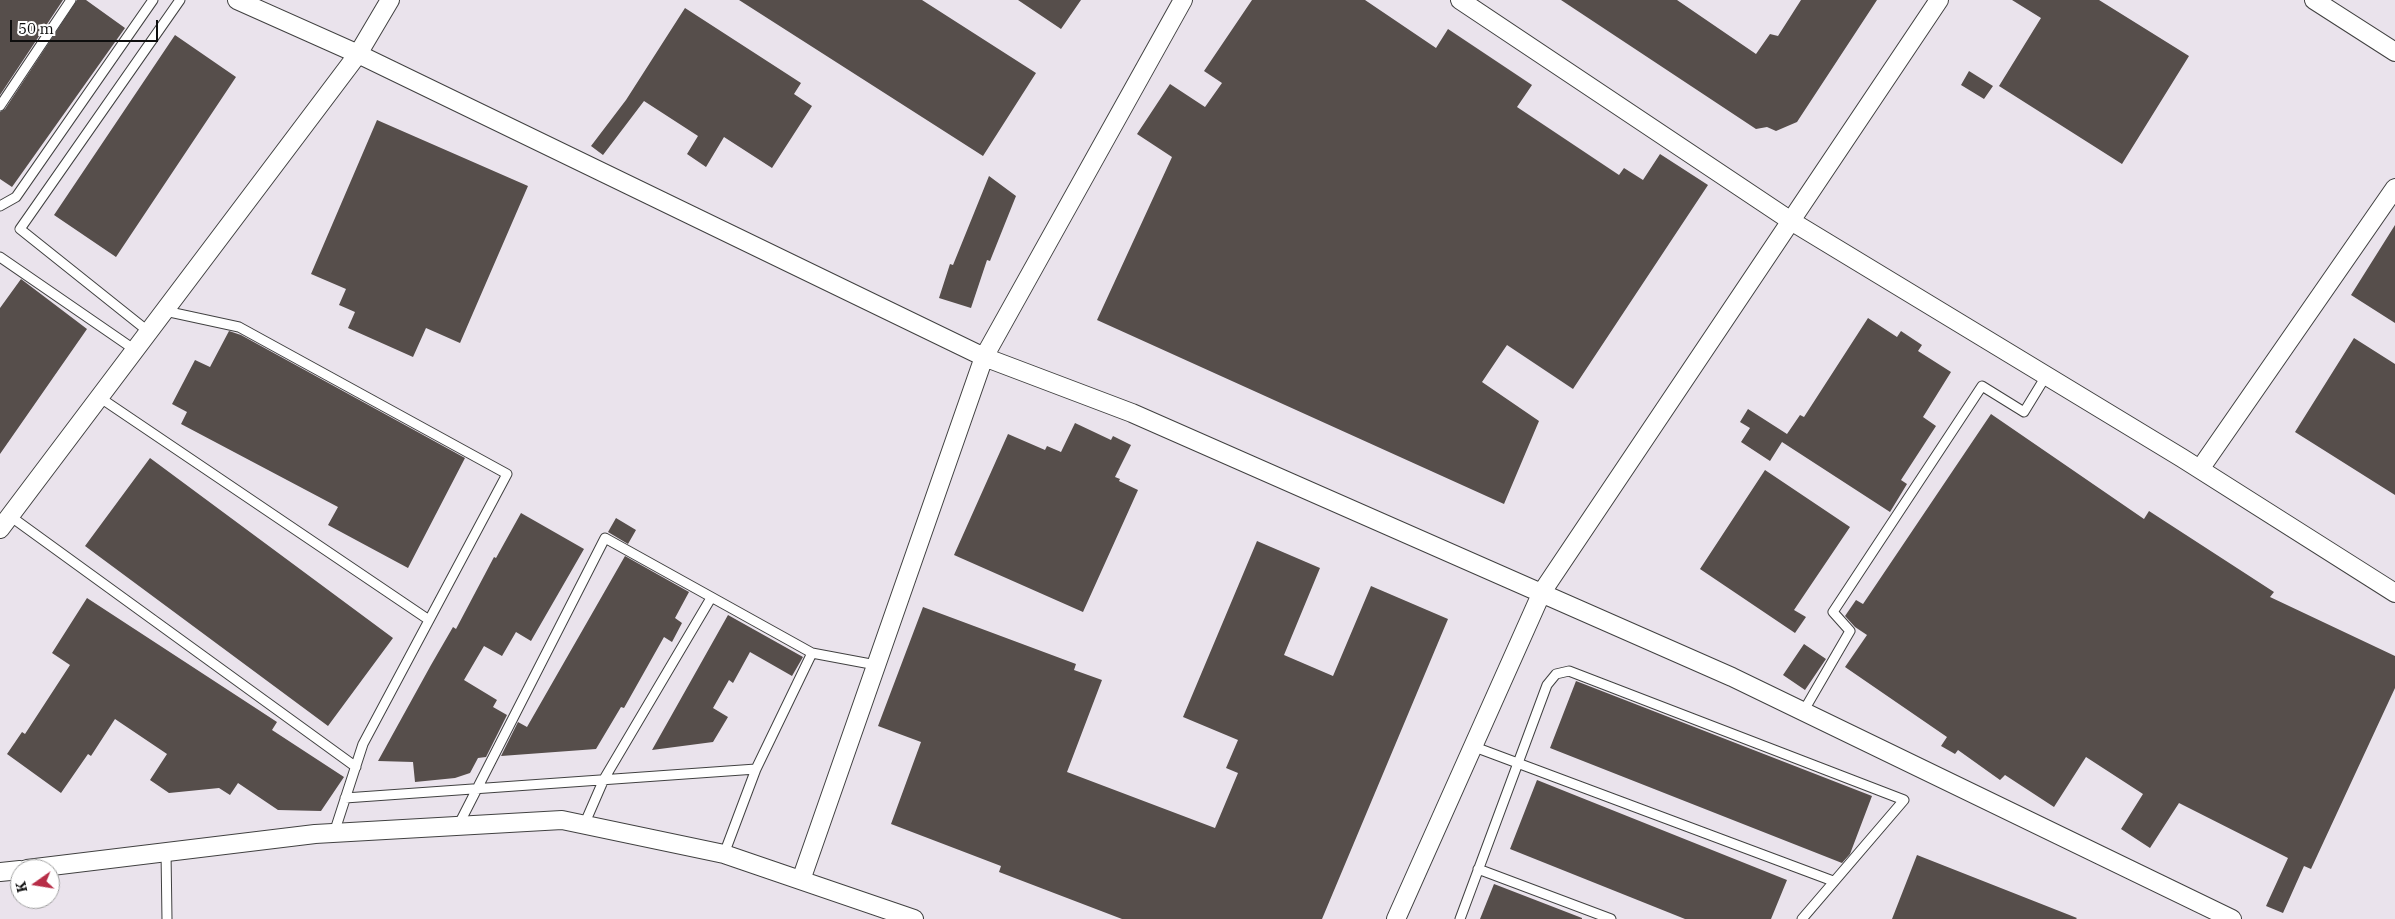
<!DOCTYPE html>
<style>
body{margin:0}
#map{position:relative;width:2395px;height:919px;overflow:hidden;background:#fef9f0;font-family:"IBM Plex Serif",serif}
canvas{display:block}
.north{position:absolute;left:10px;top:859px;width:50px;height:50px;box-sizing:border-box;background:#fff;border:1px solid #9f9f9f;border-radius:50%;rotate:257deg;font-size:14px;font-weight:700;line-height:20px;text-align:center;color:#0e0e0e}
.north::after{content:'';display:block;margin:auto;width:18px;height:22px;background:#b72d47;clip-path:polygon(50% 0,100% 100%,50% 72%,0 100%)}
.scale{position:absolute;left:10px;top:20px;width:148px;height:22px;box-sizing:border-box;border:2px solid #0e0e0e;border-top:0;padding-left:6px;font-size:15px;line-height:18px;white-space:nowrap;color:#0e0e0e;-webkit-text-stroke:4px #fff;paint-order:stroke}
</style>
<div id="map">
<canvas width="2395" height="919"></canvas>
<div class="north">K</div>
<div class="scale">50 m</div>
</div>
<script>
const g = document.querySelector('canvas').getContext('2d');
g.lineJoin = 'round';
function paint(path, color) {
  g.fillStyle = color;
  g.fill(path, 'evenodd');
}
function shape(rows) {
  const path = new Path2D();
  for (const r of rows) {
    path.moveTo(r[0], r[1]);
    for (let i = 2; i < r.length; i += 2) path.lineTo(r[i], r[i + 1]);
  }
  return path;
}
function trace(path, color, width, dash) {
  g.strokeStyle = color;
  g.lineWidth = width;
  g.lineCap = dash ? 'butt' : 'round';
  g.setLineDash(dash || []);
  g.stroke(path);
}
paint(shape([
 [0,0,2395,0,2395,919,0,919],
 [20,869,50,869,50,899,20,899]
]), '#eae3ec');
paint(shape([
 [0,0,63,0,0,95],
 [77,0,86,0,125,28,12,187,0,179,0,112,5,109],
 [739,0,922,0,1036,73,983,156],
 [1018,0,1081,0,1061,29],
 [1252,0,1365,0,1436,48,1448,29,1532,85,1517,107,1619,175,1624,168,1643,180,1660,154,1708,185,1573,389,1507,345,1482,382,1539,421,1504,504,1097,320,1172,157,1137,134,1170,84,1205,107,1222,83,1204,71],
 [1561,0,1677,0,1756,54,1770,34,1778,36,1801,0,1877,0,1797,122,1776,131,1767,127,1756,129],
 [2012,0,2099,0,2189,56,2122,164,1999,86,2041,18],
 [685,8,801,83,794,94,812,106,772,168,724,137,706,167,687,154,698,136,644,101,603,155,591,146,626,100],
 [175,35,236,77,116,257,54,215],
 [1969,71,1993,86,1984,99,1961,85],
 [377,120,528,186,460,343,426,328,413,357,348,328,355,312,339,305,346,289,311,274],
 [989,176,1016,196,990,261,987,260,971,308,939,298,950,264,953,265],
 [2395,225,2395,323,2351,295],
 [21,279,87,329,0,454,0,308],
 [1868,318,1897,337,1901,331,1922,345,1918,351,1951,372,1923,417,1936,426,1901,480,1907,484,1890,512,1782,442,1770,461,1741,442,1750,428,1740,422,1748,409,1787,434,1800,415,1804,417],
 [229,331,241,335,465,458,408,568,328,525,338,507,181,424,187,412,172,404,195,360,210,367],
 [2354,338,2395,364,2395,495,2295,432],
 [1991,414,2144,519,2149,511,2274,592,2270,597,2395,656,2395,688,2311,869,2304,866,2283,913,2266,906,2288,858,2179,803,2150,848,2121,829,2143,794,2086,757,2054,807,2005,775,2000,780,1958,750,1955,754,1941,746,1947,737,1845,667,1867,635,1855,627,1845,616,1856,600,1863,604],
 [1075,423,1111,440,1113,436,1131,445,1115,477,1120,479,1119,481,1138,490,1083,612,954,555,1008,434,1045,450,1047,446,1061,452],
 [150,458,393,638,328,726,85,546],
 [1765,470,1850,527,1794,610,1806,617,1795,633,1700,569],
 [521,513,584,549,531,641,516,632,502,656,484,646,464,680,497,700,493,707,507,715,486,757,478,758,470,773,455,778,415,782,413,762,378,761,431,665,453,627,456,629,494,557,496,558],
 [616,518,636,530,628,544,608,532],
 [1257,541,1320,568,1284,655,1333,676,1371,586,1448,619,1322,919,1122,919,999,872,1001,866,891,824,921,742,878,726,923,607,1076,664,1074,670,1102,680,1067,772,1215,828,1238,773,1226,768,1238,740,1183,717],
 [625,556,689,592,675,618,682,623,672,642,664,637,624,708,621,707,596,749,501,756,518,722,527,727],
 [87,598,277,722,272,730,344,777,321,811,278,810,238,783,230,795,219,788,169,793,150,780,167,754,115,719,91,756,88,754,61,793,7,754,22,732,25,734,70,665,52,653],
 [728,615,803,657,792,676,750,652,733,683,729,680,713,708,728,717,713,742,652,750],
 [1804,644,1826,659,1805,690,1783,675],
 [1576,681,1872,796,1850,854,1842,863,1550,748],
 [1537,780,1787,880,1771,919,1685,919,1510,849],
 [1917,855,2077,918,2076,919,1892,919],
 [1494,884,1582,918,1582,919,1480,919]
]), '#564e4b');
const lane = shape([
 [0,106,71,0],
 [0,206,16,197,153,0],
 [0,257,135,350],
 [165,311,239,327,507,474,363,744,334,833],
 [149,332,20,229,180,0],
 [99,397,429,620],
 [10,516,356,767],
 [1803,712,1850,631,1833,612,1982,386,2024,412,2046,376],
 [1472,746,1833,881],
 [345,798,756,769,812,653,876,665],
 [584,825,604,779,711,598],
 [458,826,605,538,812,653],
 [166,852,167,919],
 [724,854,756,769],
 [1478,869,1611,919],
 [1460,919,1547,685,1556,674,1569,671,1904,800,1802,919]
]);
const street = shape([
 [237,0,358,54,984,357,1132,413,1732,677,2232,919],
 [1460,0,1791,221,2182,458,2395,593],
 [2314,0,2395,52],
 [2200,469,2395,188],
 [0,529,358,54,390,0],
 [27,869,315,834,562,820,724,854,914,919],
 [0,872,20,870],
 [801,880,984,357,1183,0],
 [1396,919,1542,592,1939,0]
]);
trace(lane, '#414141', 11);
trace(street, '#414141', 20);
trace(lane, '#fff', 9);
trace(street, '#fff', 18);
</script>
